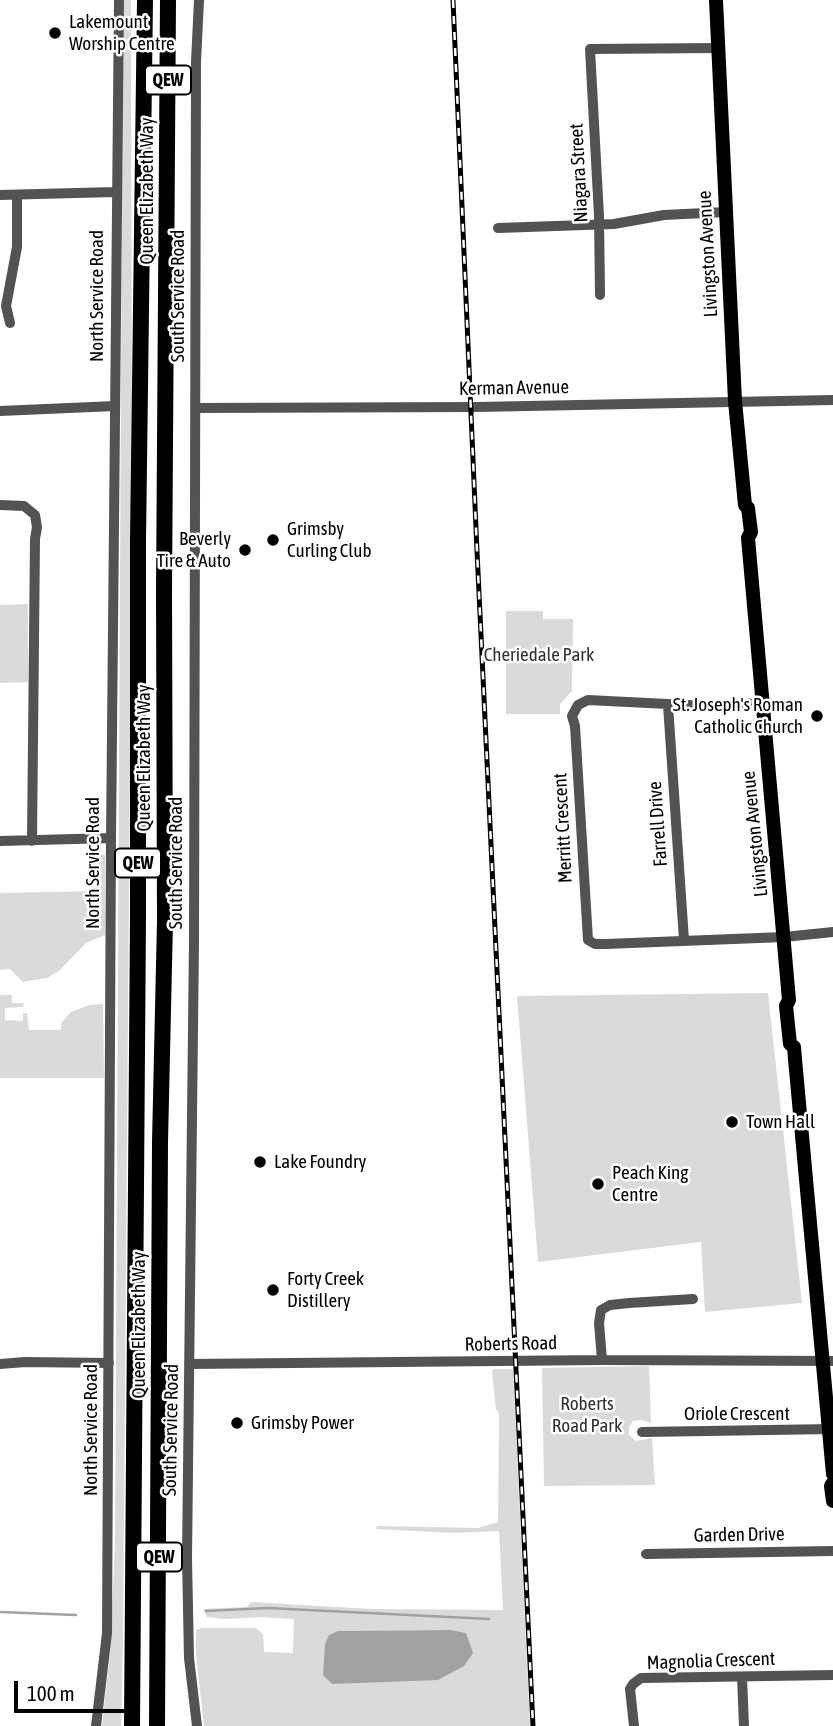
<!DOCTYPE html>
<style>
body{margin:0}
#map{position:relative;width:833px;height:1726px;overflow:hidden;background:#fff;font-family:"Asap Condensed",sans-serif}
canvas{display:block}
.scale{position:absolute;left:14px;top:1681px;width:116px;height:32px;box-sizing:border-box;border:4px solid #000;border-top:0;padding-left:9px;font-size:21px;line-height:24px;white-space:nowrap;color:#000;-webkit-text-stroke:5px #fff;paint-order:stroke}
</style>
<div id="map">
<canvas width="833" height="1726"></canvas>
<div class="scale">100 m</div>
</div>
<script>
const g = document.querySelector('canvas').getContext('2d');
g.lineJoin = 'round';
function paint(path, color) {
  g.fillStyle = color;
  g.fill(path, 'evenodd');
}
function shape(rows) {
  const path = new Path2D();
  for (const r of rows) {
    path.moveTo(r[0], r[1]);
    for (let i = 2; i < r.length; i += 2) path.lineTo(r[i], r[i + 1]);
  }
  return path;
}
function trace(path, color, width, dash) {
  g.strokeStyle = color;
  g.lineWidth = width;
  g.lineCap = dash ? 'butt' : 'round';
  g.setLineDash(dash || []);
  g.stroke(path);
}
function label(font, color, halo, rows, align = 'center') {
  g.font = font + ' "Asap Condensed",sans-serif';
  g.lineWidth = 5;
  g.setLineDash([]);
  g.textBaseline = 'middle';
  g.strokeStyle = halo;
  g.fillStyle = color;
  for (const [text, x, y, turn = 0] of rows) {
    g.save();
    g.translate(x, y);
    g.rotate((+turn || 0) * Math.PI / 180);
    g.textAlign = isNaN(turn) ? turn : align;
    if (halo) g.strokeText(text, 0, 0);
    g.fillText(text, 0, 0);
    g.restore();
  }
}
paint(shape([
 [123,0,131,0,132,511,123,1645,121,1726,102,1726,110,1654,115,1544],
 [28,604,28,682,0,683,0,605],
 [506,611,543,611,543,619,573,619,572,691,560,704,560,714,506,714],
 [98,854,105,855,105,935,86,943,59,971,47,978,23,982,10,969,0,970,0,893,97,891],
 [768,993,802,1303,705,1312,701,1242,538,1262,517,996],
 [0,995,12,995,12,1003,23,1003,24,1006,21,1007,5,1008,5,1020,23,1021,23,1013,27,1013,29,1030,61,1030,61,1023,71,1012,89,1005,103,1004,104,1078,0,1078],
 [649,1366,651,1423,642,1420,633,1421,629,1427,629,1435,636,1441,652,1438,655,1485,544,1486,542,1368],
 [494,1369,513,1369,530,1726,204,1726,196,1655,196,1630,202,1628,256,1628,263,1634,264,1652,293,1653,294,1619,262,1617,224,1619,207,1617,203,1609,247,1607,251,1602,371,1609,503,1610,499,1531,455,1533,376,1529,377,1526,478,1528,498,1522,499,1416,498,1411,496,1410,492,1371],
 [451,1630,466,1633,360,1682,332,1684,329,1635,338,1631]
]), '#dadada');
paint(shape([
 [451,1630,466,1633,473,1653,464,1666,438,1680,332,1684,323,1675,325,1644,329,1635,338,1631]
]), '#a1a1a1');
trace(shape([
 [206,1611,268,1608,489,1619],
 [0,1612,76,1615]
]), '#a1a1a1', 2.5);
trace(shape([
 [0,195,115,192],
 [498,228,614,224,664,215,726,212],
 [600,295,599,216,590,49,719,48],
 [10,323,6,306,17,247,17,195],
 [195,408,477,407,833,400],
 [0,411,115,406],
 [0,505,24,506,35,515,37,527,35,539,32,841],
 [762,703,707,706,588,700,578,705,572,716,575,726,588,940,595,944,606,944,784,937,833,932],
 [668,705,684,940],
 [0,841,111,838],
 [602,1360,599,1323,601,1310,610,1305,629,1303,693,1299],
 [0,1364,25,1362,109,1363],
 [189,1364,602,1360,833,1361],
 [642,1432,833,1429],
 [646,1554,833,1551],
 [742,1677,744,1726],
 [96,1726,107,1633,111,838,119,0],
 [197,1726,189,1658,187,1558,194,940,196,62,199,0],
 [634,1726,630,1689,633,1684,641,1678,833,1675]
]), '#535353', 10);
trace(shape([
 [716,0,735,401,745,505,748,508,751,532,748,538,789,1000,786,1006,790,1044,794,1047,795,1059,833,1474],
 [833,1483,831,1486,833,1501]
]), '#000', 14);
trace(shape([
 [132,1726,138,916,138,541,145,0],
 [157,1726,160,1142,165,921,164,591,168,0]
]), '#000', 16);
const rail = shape([
 [453,0,477,551,533,1726]
]);
trace(rail, '#000', 5);
trace(rail, '#fff', 2.5, [8]);
for (const [x, y, r, color] of [
 [55,33,7,"#000"],
 [273,540,7,"#000"],
 [245,550,7,"#000"],
 [817,716,7,"#000"],
 [732,1122,7,"#000"],
 [260,1162,7,"#000"],
 [598,1184,7,"#000"],
 [273,1290,7,"#000"],
 [237,1423,7,"#000"]
]) {
  const dot = new Path2D();
  dot.arc(x, y, r, 0, 2 * Math.PI);
  g.fillStyle = color;
  g.fill(dot);
  trace(dot, '#fff', 2.5);
}
for (const [x, y, w] of [
 [168,80,46],
 [138,863,46],
 [159,1557,46]
]) {
  const box = new Path2D();
  box.roundRect(x - w / 2, y - 14.5, w, 29, 5);
  g.fillStyle = '#fff';
  g.fill(box);
  trace(box, '#000', 2);
}
label('bold 18px', '#000', null, [
 ["QEW",168,80],
 ["QEW",138,863],
 ["QEW",159,1557]
]);
label('19px', '#000', '#fff', [
 ["Lakemount",69,22],
 ["Worship Centre",69,44],
 ["Grimsby",287,529],
 ["Curling Club",287,551],
 ["Beverly",231,539,"right"],
 ["Tire & Auto",231,561,"right"],
 ["St. Joseph's Roman",803,705,"right"],
 ["Catholic Church",803,727,"right"],
 ["Town Hall",746,1122],
 ["Lake Foundry",274,1162],
 ["Peach King",612,1173],
 ["Centre",612,1195],
 ["Forty Creek",287,1279],
 ["Distillery",287,1301],
 ["Grimsby Power",251,1423]
], 'left');
label('19px', '#000', '#fff', [
 ["Niagara Street",579,173,-93],
 ["Queen Elizabeth Way",147,191,-90],
 ["Livingston Avenue",708,254,-93],
 ["North Service Road",97,296,-90],
 ["South Service Road",178,296,-90],
 ["Kerman Avenue",514,388,-1],
 ["Queen Elizabeth Way",144,758,-90],
 ["Farrell Drive",658,824,-94],
 ["Merritt Crescent",563,828,-93],
 ["Livingston Avenue",755,834,-96],
 ["North Service Road",93,863,-90],
 ["South Service Road",176,863,-90],
 ["Queen Elizabeth Way",139,1325,-90],
 ["Roberts Road",511,1344,-1],
 ["Oriole Crescent",737,1414],
 ["North Service Road",91,1430,-90],
 ["South Service Road",171,1430,-89],
 ["Garden Drive",739,1535,-1],
 ["Magnolia Crescent",711,1661,-2]
]);
label('19px', '#313131', '#fff', [
 ["Cheriedale Park",539,655],
 ["Roberts",587,1404],
 ["Road Park",587,1426]
]);
</script>
